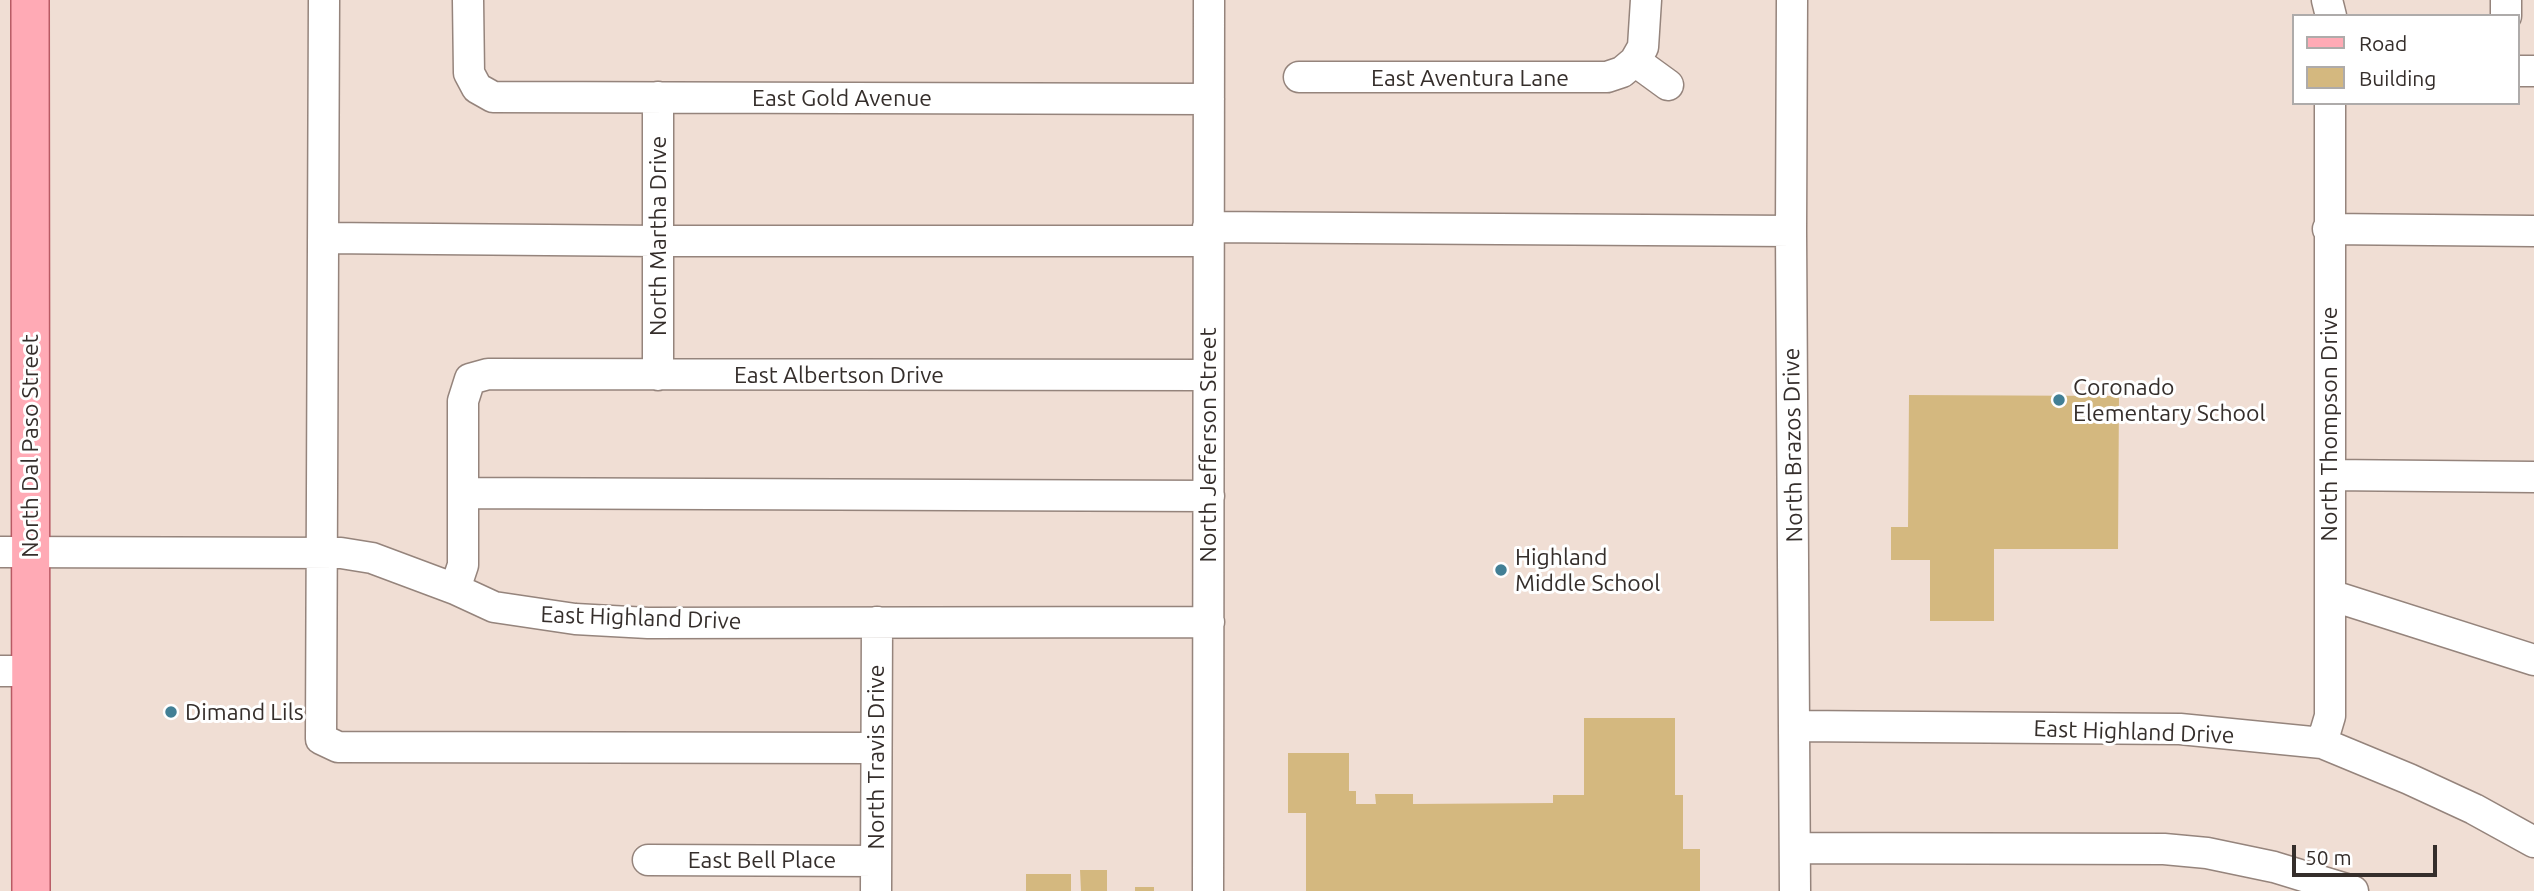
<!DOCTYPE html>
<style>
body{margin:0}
#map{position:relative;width:2534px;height:891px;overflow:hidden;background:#f0ded4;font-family:Ubuntu,sans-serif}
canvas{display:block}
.legend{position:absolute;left:2292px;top:14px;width:228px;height:91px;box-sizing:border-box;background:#fff;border:2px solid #aeabaa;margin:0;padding:9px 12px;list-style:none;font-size:21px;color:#352e2b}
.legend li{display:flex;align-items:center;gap:14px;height:35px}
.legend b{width:35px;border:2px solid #aeabaa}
.scale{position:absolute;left:2292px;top:845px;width:145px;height:32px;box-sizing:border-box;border:4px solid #352e2b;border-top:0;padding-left:9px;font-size:21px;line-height:24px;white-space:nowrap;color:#352e2b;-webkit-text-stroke:5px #fff;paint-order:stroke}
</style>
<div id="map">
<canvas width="2534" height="891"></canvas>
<ul class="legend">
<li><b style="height:9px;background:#ffaab5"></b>Road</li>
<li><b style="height:19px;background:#d4b87f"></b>Building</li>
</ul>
<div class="scale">50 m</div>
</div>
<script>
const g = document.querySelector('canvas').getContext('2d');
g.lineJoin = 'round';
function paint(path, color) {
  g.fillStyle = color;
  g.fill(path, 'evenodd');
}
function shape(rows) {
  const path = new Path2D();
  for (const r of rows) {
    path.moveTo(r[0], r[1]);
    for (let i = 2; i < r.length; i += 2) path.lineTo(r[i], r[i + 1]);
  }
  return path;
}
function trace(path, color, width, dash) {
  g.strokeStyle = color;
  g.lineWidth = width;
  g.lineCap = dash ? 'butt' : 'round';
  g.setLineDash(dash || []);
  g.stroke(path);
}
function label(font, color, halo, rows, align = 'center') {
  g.font = font + ' Ubuntu,sans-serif';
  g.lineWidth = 6;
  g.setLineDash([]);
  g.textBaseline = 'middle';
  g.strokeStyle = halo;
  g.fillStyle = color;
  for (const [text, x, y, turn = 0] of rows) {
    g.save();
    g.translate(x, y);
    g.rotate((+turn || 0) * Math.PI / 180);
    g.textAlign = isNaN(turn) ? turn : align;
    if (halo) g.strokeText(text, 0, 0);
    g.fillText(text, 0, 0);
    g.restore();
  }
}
paint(shape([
 [1909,395,2119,396,2118,549,1994,549,1994,621,1930,621,1930,560,1891,560,1891,527,1908,527],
 [1584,718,1675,718,1675,795,1683,795,1683,849,1700,849,1700,891,1306,891,1306,813,1288,813,1288,753,1349,753,1349,791,1356,791,1356,804,1376,804,1375,794,1413,794,1413,804,1553,803,1553,795,1584,795],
 [1080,870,1107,870,1107,891,1081,891],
 [1026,874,1071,874,1071,891,1026,891],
 [1135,887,1154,887,1154,891,1135,891]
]), '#d4b87f');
const minor = shape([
 [324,0,321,739,338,747,876,748],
 [468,0,469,73,477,88,493,97,1209,99],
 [1792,0,1791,231,1795,891],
 [2327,0,2331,16],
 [2506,16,2506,0],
 [1635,61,1668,85],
 [2518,71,2534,71],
 [1299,77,1607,77,1622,72,1635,61,1643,47,1646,0],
 [658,97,658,375],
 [1208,227,1791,231],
 [2328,229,2534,231],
 [324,238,658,241,1208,241],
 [2330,475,2534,477],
 [463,493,1209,496],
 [0,552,341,553,372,558,455,589,494,607,575,619,648,623,1209,622],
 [455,589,463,565,463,401,470,379,488,374,1208,375],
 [2330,595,2534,660],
 [0,671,31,671],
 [1795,726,2180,729,2322,743,2409,779,2474,809,2534,842],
 [2322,743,2330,716,2330,103],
 [1795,848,2164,849,2207,853,2274,867,2353,891],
 [648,860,876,861],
 [876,891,877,622],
 [1208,891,1209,0]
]);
const major = shape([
 [30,0,31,891]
]);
trace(minor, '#95847c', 33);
trace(major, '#b85a64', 40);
trace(minor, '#fff', 30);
trace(major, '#ffaab5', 37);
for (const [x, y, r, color] of [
 [2059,400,7,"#427f95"],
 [1501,570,7,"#427f95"],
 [171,712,7,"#427f95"]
]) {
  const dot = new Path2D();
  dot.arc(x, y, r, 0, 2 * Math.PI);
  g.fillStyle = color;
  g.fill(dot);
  trace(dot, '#fff', 2.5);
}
label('23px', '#352e2b', '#fff', [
 ["East Aventura Lane",1470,78],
 ["East Gold Avenue",842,98],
 ["North Martha Drive",658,236,-90],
 ["East Albertson Drive",839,375],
 ["North Thompson Drive",2329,424,-90],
 ["North Jefferson Street",1208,445,-90],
 ["North Brazos Drive",1793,445,-91],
 ["North Dal Paso Street",30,446,-90],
 ["East Highland Drive",641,618,2],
 ["East Highland Drive",2134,732,2],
 ["North Travis Drive",876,757,-90],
 ["East Bell Place",762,860]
]);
label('23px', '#352e2b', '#fff', [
 ["Coronado",2073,387],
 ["Elementary School",2073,413],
 ["Highland",1515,557],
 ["Middle School",1515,583],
 ["Dimand Lils",185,712]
], 'left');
</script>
